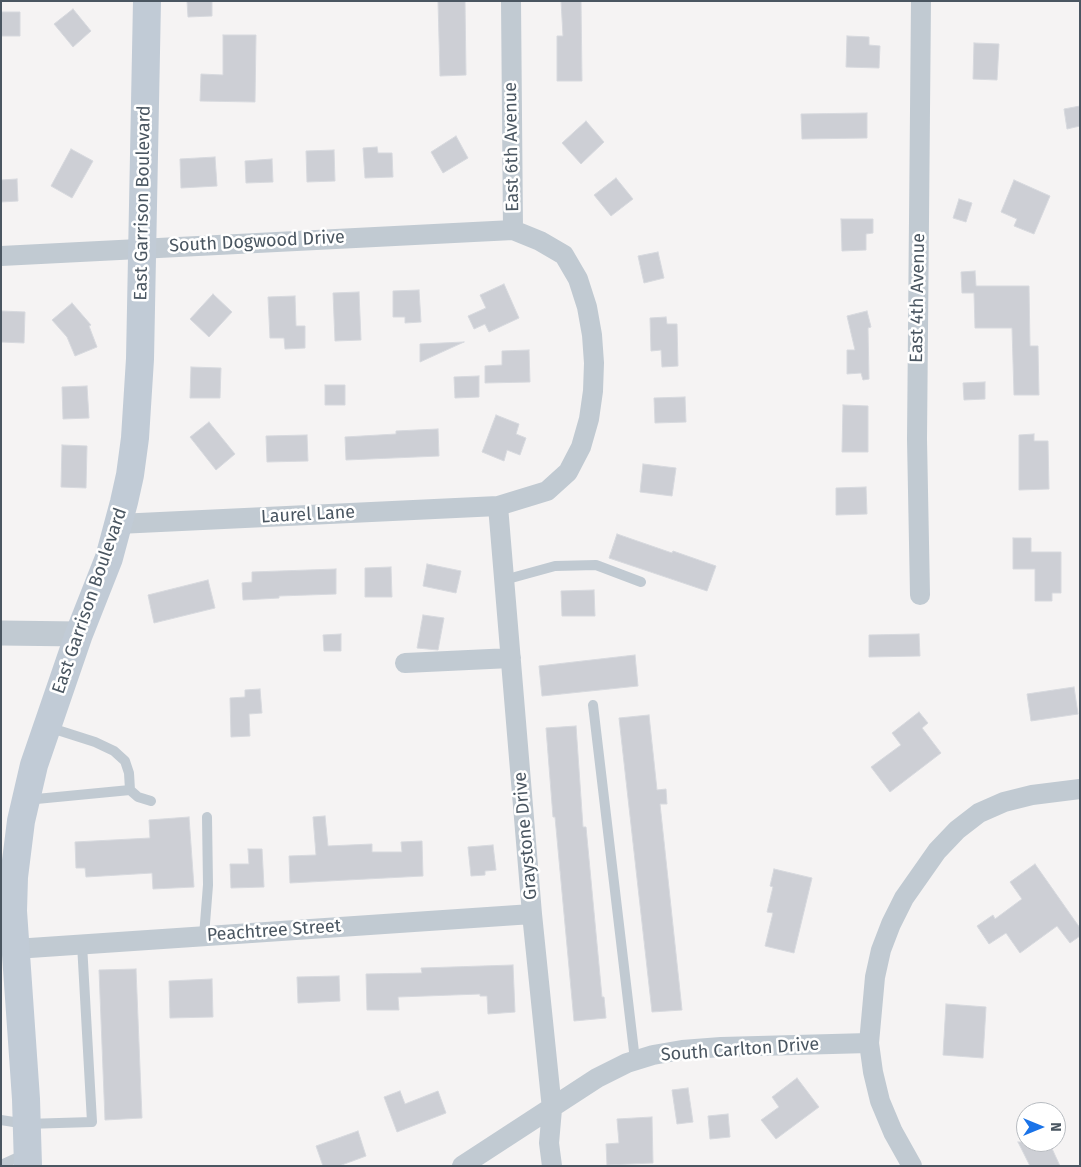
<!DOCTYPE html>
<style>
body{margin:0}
#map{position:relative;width:1081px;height:1167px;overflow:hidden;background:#f5f3f3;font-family:"Fira Sans",sans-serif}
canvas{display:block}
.frame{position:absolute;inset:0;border:2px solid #4a5661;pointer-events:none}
.north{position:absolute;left:1016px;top:1102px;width:50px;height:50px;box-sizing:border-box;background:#fff;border:1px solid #b7bbc0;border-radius:50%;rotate:90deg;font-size:14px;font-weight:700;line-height:20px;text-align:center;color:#4a5661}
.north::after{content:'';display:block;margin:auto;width:18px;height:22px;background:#1a73e8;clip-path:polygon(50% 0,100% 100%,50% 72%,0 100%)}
</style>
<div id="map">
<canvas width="1081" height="1167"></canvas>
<div class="frame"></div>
<div class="north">N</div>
</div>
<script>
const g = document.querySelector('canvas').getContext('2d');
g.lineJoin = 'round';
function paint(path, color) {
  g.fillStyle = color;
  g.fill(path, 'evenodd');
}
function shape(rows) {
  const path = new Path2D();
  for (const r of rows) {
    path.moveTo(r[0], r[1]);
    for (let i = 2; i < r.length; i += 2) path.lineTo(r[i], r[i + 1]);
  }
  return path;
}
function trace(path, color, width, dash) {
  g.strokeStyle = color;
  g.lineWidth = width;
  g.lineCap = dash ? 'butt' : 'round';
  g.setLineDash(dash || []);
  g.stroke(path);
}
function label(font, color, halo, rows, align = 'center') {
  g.font = font + ' "Fira Sans",sans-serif';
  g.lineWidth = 5;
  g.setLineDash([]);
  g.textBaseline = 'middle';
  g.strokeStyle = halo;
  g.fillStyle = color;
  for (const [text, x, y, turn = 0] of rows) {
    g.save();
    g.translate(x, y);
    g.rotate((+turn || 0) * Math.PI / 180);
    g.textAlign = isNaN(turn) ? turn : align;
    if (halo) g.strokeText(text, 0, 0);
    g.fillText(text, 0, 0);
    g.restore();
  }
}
const building = shape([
 [187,1,212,1,212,16,188,17,187,1],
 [438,1,465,1,466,75,440,76,438,1],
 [561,1,581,1,582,81,557,81,557,36,563,36,561,1],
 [73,9,91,31,73,47,54,24,73,9],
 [1,12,20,12,20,36,1,36,1,12],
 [223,35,256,35,255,102,200,101,201,74,223,75,223,35],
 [847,36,869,37,869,45,880,46,879,68,846,67,847,36],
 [974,43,999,44,997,80,973,79,974,43],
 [1080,106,1080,126,1067,129,1064,109,1080,106],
 [867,113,867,138,802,139,801,114,867,113],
 [586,121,604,142,581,164,562,143,586,121],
 [456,136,468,158,443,173,431,152,456,136],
 [377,147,378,153,392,153,393,177,365,178,363,148,377,147],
 [71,149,93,161,72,198,51,186,71,149],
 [334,150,335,181,307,182,306,151,334,150],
 [215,157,217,186,181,188,180,159,215,157],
 [272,159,273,182,246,183,245,161,272,159],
 [616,178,633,199,611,216,594,195,616,178],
 [17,179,18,201,1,202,1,180,17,179],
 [1014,180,1050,196,1034,234,1014,226,1017,219,1001,212,1014,180],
 [959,199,972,203,966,222,953,218,959,199],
 [841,219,873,219,873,233,866,234,866,250,842,251,841,219],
 [658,252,664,278,644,283,638,256,658,252],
 [975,271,976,286,1029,286,1030,346,1038,346,1039,395,1014,395,1012,328,975,328,974,293,962,293,961,272,975,271],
 [504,284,519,318,489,332,485,324,474,329,468,316,486,308,480,295,504,284],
 [419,290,421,322,405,323,405,317,393,317,393,291,419,290],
 [359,292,361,340,335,341,333,293,359,292],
 [213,294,232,312,209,337,190,319,213,294],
 [295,296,296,326,305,326,305,348,285,349,284,338,270,338,268,297,295,296],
 [72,303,91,325,89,326,97,347,75,356,67,337,52,320,72,303],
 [1,311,25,312,24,343,1,342,1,311],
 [867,311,871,327,868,328,869,379,863,380,861,373,847,374,847,350,855,350,847,316,867,311],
 [666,317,667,324,677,324,678,366,662,367,661,350,651,351,650,318,666,317],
 [464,342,420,362,420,344,464,342],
 [529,350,530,382,485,383,485,366,502,365,502,351,529,350],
 [191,367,221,368,220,398,190,398,191,367],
 [479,376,479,397,455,398,454,377,479,376],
 [985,382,985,399,964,400,963,383,985,382],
 [325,385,345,385,345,405,325,405,325,385],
 [87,386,89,418,63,419,62,387,87,386],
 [685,397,686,422,655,423,654,398,685,397],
 [843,405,868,406,868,452,842,452,843,405],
 [496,415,519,424,516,434,526,438,520,455,507,450,504,461,482,452,496,415],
 [209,422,235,454,216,470,190,437,209,422],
 [438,429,439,456,346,460,345,437,396,434,396,431,438,429],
 [1034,434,1034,441,1048,441,1049,489,1019,490,1019,435,1034,434],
 [307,435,308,461,267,462,266,436,307,435],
 [62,445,87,446,86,488,61,487,62,445],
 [643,464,676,468,672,496,640,492,643,464],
 [866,487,867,514,836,515,836,488,866,487],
 [617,534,672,553,673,551,716,566,707,591,609,558,617,534],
 [1013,538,1031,538,1031,552,1061,552,1061,593,1052,593,1052,601,1035,601,1035,569,1013,569,1013,538],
 [427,564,461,571,456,593,423,586,427,564],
 [391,567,392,597,365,597,365,568,391,567],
 [336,569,336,594,279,596,279,598,243,600,242,583,252,582,252,572,336,569],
 [208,580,215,608,154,623,148,595,208,580],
 [594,590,595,616,562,616,561,591,594,590],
 [423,615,444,618,438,650,417,648,423,615],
 [341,634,341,651,324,651,323,635,341,634],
 [919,634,920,656,869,657,869,635,919,634],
 [635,655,638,686,542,696,539,666,635,655],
 [1074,687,1078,714,1031,721,1027,694,1074,687],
 [260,689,262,713,249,714,250,736,231,737,230,698,245,697,245,690,260,689],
 [919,712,928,723,922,728,941,753,890,792,871,767,901,745,892,733,919,712],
 [649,715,657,790,666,789,667,804,660,804,682,1010,652,1012,619,718,649,715],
 [576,726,583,827,586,827,602,997,604,997,606,1018,574,1021,555,817,553,817,546,728,576,726],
 [325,816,328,846,372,844,372,852,402,852,401,842,422,841,423,876,290,883,289,856,316,855,313,817,325,816],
 [189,817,194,887,153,889,152,873,86,877,85,868,76,868,75,842,150,838,149,820,189,817],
 [493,845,496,870,485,871,485,875,471,876,468,847,493,845],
 [248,849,262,849,264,887,231,888,230,864,249,864,248,849],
 [1035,864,1080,928,1080,936,1070,943,1057,926,1020,953,1006,933,989,944,977,926,993,915,995,919,1022,899,1010,882,1035,864],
 [774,869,812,878,794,953,765,946,773,913,767,912,773,887,770,886,774,869],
 [513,965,515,1012,488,1014,487,996,480,996,480,994,398,997,399,1010,367,1010,366,974,422,973,421,968,513,965],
 [136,969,142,1118,105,1120,99,970,136,969],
 [339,976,340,1001,298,1003,297,977,339,976],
 [212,979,213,1017,170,1018,169,981,212,979],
 [946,1004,986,1007,983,1058,943,1055,946,1004],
 [797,1078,819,1107,776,1139,761,1120,779,1107,772,1097,797,1078],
 [688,1088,693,1122,677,1124,672,1090,688,1088],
 [400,1091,405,1104,438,1091,446,1113,397,1132,384,1097,400,1091],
 [728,1114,730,1137,710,1139,708,1116,728,1114],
 [652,1117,653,1163,607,1165,606,1144,619,1143,617,1119,652,1117],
 [358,1131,366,1156,339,1166,323,1166,316,1146,358,1131],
 [1018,1142,1049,1142,1060,1166,1030,1166,1018,1142]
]);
paint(building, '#cdcfd5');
trace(building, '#d7d9de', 1);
trace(shape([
 [504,580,555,566,596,565,641,582],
 [593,705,635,1060],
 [48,727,95,742,114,751,125,761,129,773,130,790,138,797,151,801],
 [26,800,130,790],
 [204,936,208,885,207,817],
 [1,1120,26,1124,92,1122,82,944],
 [1,1165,25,1154]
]), '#c1cad2', 10);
trace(shape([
 [511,1,513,230],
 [1,256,513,230,540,241,564,255,578,279,587,307,592,335,594,363,593,391,589,419,581,447,568,472,547,491,498,506,118,524],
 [498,506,532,914,552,1109,549,1143,552,1166],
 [920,595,917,439,921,1],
 [405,663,511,658],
 [15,949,532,914],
 [462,1166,597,1078,627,1063,653,1055,682,1050,721,1047,869,1043],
 [912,1166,893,1132,880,1101,873,1072,869,1043,875,977,881,950,891,924,904,898,937,851,957,830,979,813,1004,802,1032,795,1080,789]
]), '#c1cad2', 20);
trace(shape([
 [1,633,79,634]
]), '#c1cad2', 25);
trace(shape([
 [28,1166,26,1099,13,911,14,877,21,821,34,765,79,634,109,558,124,502,130,475,135,438,140,359,147,1]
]), '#c1cbd6', 28);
label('18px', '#4a5661', '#fff', [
 ["East 6th Avenue",512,147,-91],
 ["East Garrison Boulevard",143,203,-89],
 ["South Dogwood Drive",257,242,-3],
 ["East 4th Avenue",918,298,-89],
 ["Laurel Lane",308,515,-3],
 ["East Garrison Boulevard",90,601,-71],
 ["Graystone Drive",526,836,-95],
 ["Peachtree Street",274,931,-4],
 ["South Carlton Drive",740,1050,-4]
]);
</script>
